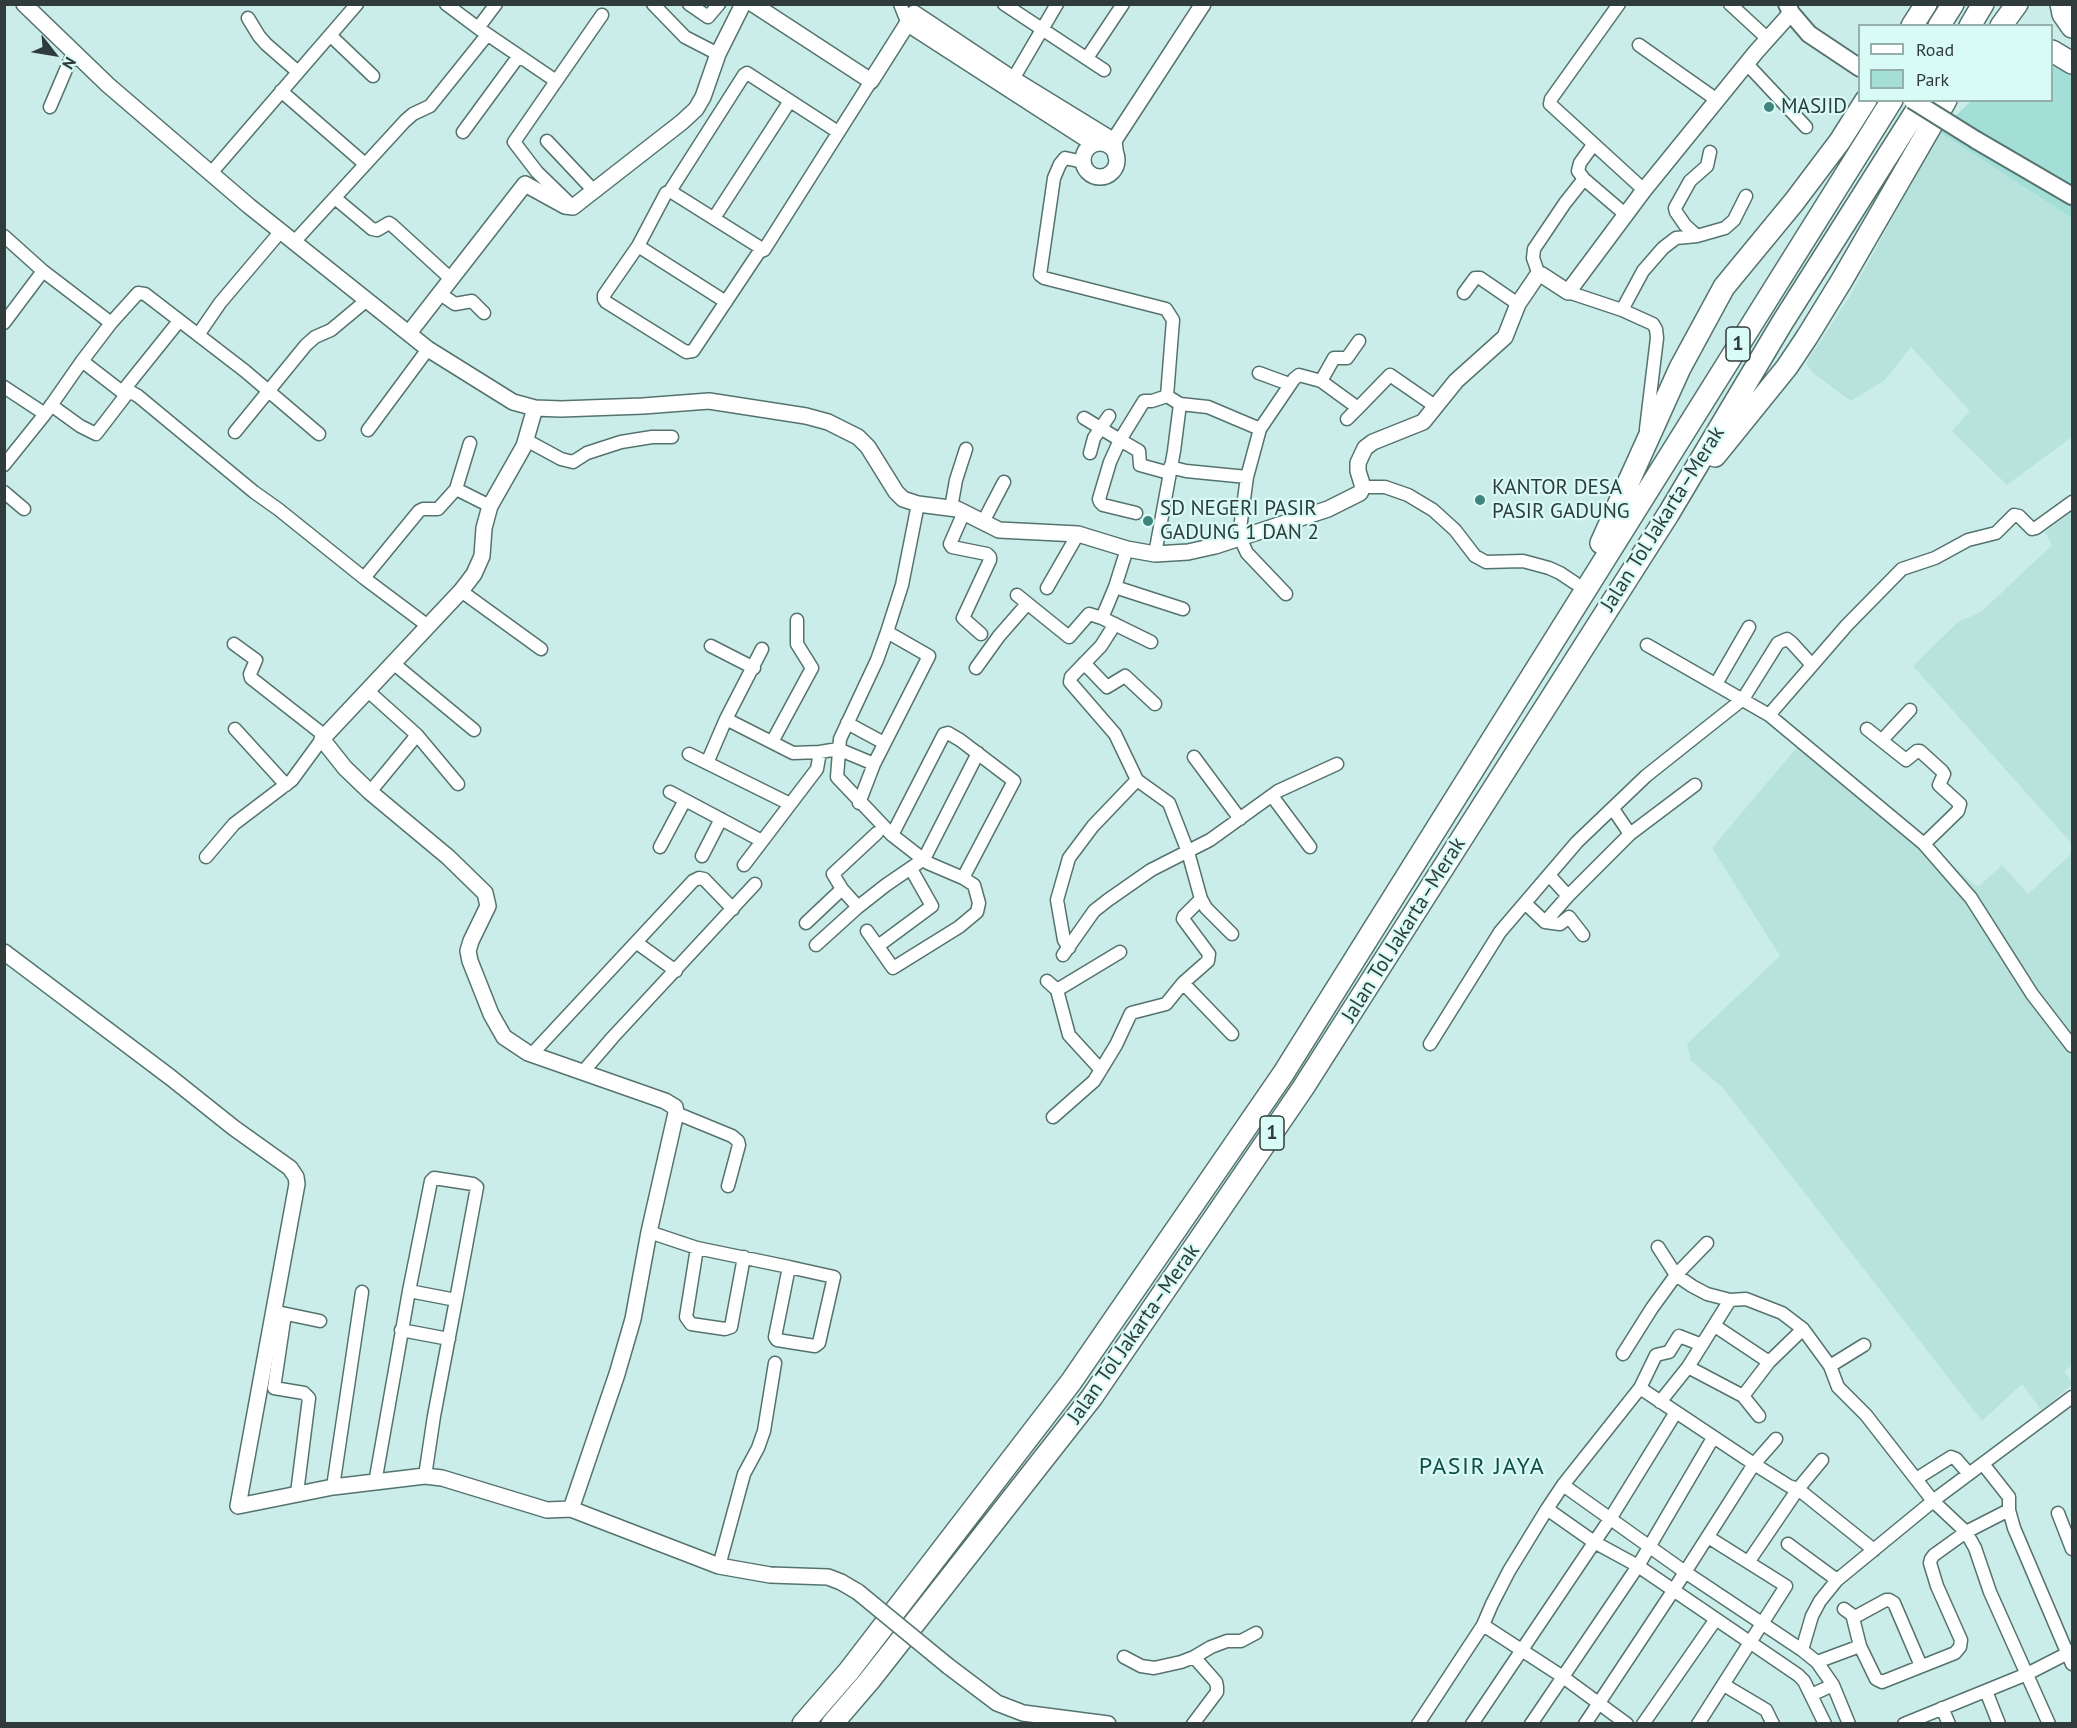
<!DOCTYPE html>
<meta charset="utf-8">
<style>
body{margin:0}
#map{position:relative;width:2077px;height:1728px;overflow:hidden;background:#cbede9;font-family:"PT Sans",sans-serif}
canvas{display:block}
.frame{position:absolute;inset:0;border:6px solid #2f3c3b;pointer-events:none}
.legend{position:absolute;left:1858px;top:24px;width:195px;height:78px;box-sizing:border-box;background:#d9fbf6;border:2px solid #95afab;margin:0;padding:8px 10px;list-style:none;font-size:18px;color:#2f3c3b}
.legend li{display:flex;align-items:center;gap:12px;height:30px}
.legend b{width:30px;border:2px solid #95afab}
.north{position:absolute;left:24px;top:24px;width:60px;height:60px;-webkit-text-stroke:4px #d9fbf6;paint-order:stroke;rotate:121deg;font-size:16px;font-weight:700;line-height:24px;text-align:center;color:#2f3c3b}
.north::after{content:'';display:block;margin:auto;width:21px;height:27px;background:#2f3c3b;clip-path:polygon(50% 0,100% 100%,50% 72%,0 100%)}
</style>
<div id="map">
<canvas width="2077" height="1728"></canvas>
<div class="frame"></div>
<ul class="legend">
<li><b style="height:8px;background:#fff"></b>Road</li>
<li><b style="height:16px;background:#a3dfd7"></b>Park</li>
</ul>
<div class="north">N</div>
</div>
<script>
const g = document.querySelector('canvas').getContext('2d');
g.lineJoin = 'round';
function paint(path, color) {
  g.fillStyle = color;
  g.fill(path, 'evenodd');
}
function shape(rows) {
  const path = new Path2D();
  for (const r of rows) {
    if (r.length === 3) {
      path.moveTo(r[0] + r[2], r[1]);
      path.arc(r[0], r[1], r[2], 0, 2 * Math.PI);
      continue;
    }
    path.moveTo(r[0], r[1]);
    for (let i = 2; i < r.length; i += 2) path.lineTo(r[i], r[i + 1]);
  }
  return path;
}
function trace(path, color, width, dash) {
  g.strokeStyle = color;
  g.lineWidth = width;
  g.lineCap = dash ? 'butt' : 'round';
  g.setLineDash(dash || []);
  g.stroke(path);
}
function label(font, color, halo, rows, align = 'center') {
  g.font = font + ' "PT Sans",sans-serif';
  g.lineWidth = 4.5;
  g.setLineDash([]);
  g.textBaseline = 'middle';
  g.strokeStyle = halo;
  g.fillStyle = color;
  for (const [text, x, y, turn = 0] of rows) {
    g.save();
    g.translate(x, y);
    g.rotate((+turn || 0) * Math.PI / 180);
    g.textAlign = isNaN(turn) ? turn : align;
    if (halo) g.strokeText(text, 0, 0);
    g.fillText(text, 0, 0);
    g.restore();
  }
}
paint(shape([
 [1939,132,2072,218,2072,437,2007,485,1952,431,1970,411,1911,347,1885,380,1851,401,1813,373,1806,363,1850,296],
 [2072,511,2072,844,1913,666,1958,622,1981,612,2052,545,2045,532],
 [1803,740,1978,887,2002,865,2028,894,2072,853,2072,1365,2064,1371,2072,1381,2072,1384,2042,1411,2022,1384,1982,1421,1723,1088,1691,1061,1687,1044,1780,956,1712,848]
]), '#b8e3dd');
paint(shape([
 [2052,66,2072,73,2072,218,1939,132,1971,101,2052,100]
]), '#a3dfd7');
const minor = shape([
 [446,4,478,28,556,81],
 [653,4,685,37,718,54],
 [689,4,708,17,719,4],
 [900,4,908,24],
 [1004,4,1104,70],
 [1619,4,1551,99,1550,104,1644,190],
 [1730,4,1768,39],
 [248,18,259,36,266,44,298,72],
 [478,28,496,4],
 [331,36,373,76],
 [1639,45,1717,100],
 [1087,58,1123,4],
 [1747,64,1806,127],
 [1009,86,1057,4],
 [281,91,365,164],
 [50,107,74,51],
 [463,132,518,57],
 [547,141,594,191],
 [1593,145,1580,163,1578,171,1584,179,1626,215],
 [1710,152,1707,166,1690,181,1675,208,1676,212,1685,225,1697,236,1725,228,1734,220,1746,196],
 [1083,162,1065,158,1060,164,1054,178,1040,275,1044,278,1166,309,1173,320,1167,396,1180,404,1174,451,1155,554],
 [211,173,357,4],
 [670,191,744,75,747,73,838,132],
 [335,198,372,229,377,230,389,223,392,225,450,278],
 [572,206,537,172,514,142,602,15],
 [714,218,790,101],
 [4,236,43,271,111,323,82,361,45,414,4,465],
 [295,241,405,121,413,114,430,106,487,35],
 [638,246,726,302],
 [764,250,670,191,666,193,638,246,604,295,604,299,606,302,686,352,693,351,759,252,764,250,871,81],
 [1539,275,1533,258,1534,249,1565,203,1584,179],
 [1568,292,1622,310,1653,324,1656,329,1657,338,1646,429],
 [439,293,455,304,472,301,484,313],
 [1464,293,1475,278,1480,278,1518,304],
 [1622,310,1643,271,1663,248,1676,238,1697,236],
 [4,323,43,271],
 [111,323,138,293,145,294,245,371,319,434],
 [198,335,220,303,281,231],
 [82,361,126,395,131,392,138,396,254,492,278,509,364,578,428,626],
 [1259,373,1289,384],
 [1321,381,1334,358,1347,358,1359,341],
 [4,387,45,414],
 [122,392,179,321],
 [1167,396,1152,401,1144,401,1120,440,1139,451,1140,465,1169,473],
 [1180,404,1208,407,1260,429],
 [51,405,80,426,96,434,126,395],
 [1084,418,1120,440,1110,462,1099,499,1100,502,1103,505,1136,513],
 [1347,419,1358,408],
 [368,430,428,349],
 [235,432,306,345,315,337,331,330,367,300],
 [526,440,561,459,573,462,587,453,621,442,652,437,672,437],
 [1090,453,1094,438,1109,416],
 [1170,467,1186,471,1247,477],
 [1363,487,1385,487,1408,495,1433,510,1455,530,1475,556,1486,562,1523,561,1549,568,1560,573,1575,583],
 [456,489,490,506],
 [4,492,24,509],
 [951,508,956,480,966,449],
 [964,512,950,544,952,547,987,554,990,557,990,560,963,618,981,634],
 [983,522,1004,482],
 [364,578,419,511,423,509,438,509,456,489,470,443],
 [1115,587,1183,609],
 [1047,588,1078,534],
 [461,591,541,649],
 [1286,594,1247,553,1239,536,1247,477,1260,429,1294,379,1299,375,1321,381,1358,408,1390,375,1435,406],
 [1017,595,1069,637,1089,614,1102,618,1151,642],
 [1102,618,1115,587,1127,549],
 [1115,624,1101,646,1071,677,1070,682,1115,734,1137,780,1169,803,1188,852,1201,899,1206,908,1232,934],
 [234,644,256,660,250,674,251,678,325,736],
 [1647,645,1769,715,1924,844,1971,898,2032,994,2072,1046],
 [711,646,754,668],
 [393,663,474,730],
 [1084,663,1107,687,1125,676,1155,704],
 [976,668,999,636,1027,604],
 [1716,684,1749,627],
 [368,691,417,735,370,792],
 [1769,715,1847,625,1902,569,1935,558,1968,540,1996,533,2014,515,2019,516,2032,529,2036,528,2072,502],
 [726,719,793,753,820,752,838,749,874,764,929,656,887,632],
 [847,723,884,743],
 [235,729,286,785],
 [1867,729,1906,760,1917,751,1920,751,1942,771,1944,774,1939,785,1960,804,1958,811,1924,844],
 [417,735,458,784],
 [1882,740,1910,710],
 [772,742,812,668,797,644,797,620],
 [689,754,790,804],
 [1194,757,1240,819],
 [707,763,726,719,762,649],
 [670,792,762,841],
 [1272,796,1310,847],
 [859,803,874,764],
 [877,833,833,874,842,889,858,907,886,885,924,859,978,753],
 [1630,834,1695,785],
 [892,835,944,734,948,733,960,740,1014,781,963,878,928,863,892,835,837,777,840,739,877,660,887,632,902,585,918,504],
 [660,847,685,800],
 [702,856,721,819],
 [206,857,234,824,292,780,322,739],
 [744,865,817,769,820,752],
 [1549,875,1568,896,1630,834,1613,809],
 [1525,903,1545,922,1568,896],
 [1545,922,1560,924,1569,917,1583,935],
 [806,923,842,889],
 [867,931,893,968,959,927,977,912,979,903,974,885,963,878],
 [637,943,676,971],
 [816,945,858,907],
 [878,946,932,906,911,869],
 [1069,948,1064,940,1057,900,1069,858,1093,826,1137,780],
 [1063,955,1094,911,1108,900,1151,870,1210,840,1278,791,1337,764],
 [1047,981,1057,990,1069,1035,1101,1070],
 [1183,983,1232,1034],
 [1057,990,1120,952],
 [1430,1044,1500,932,1577,842,1646,776,1743,699,1778,643,1787,639,1792,643,1812,665],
 [531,1055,693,881,699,878,704,879,733,909],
 [582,1073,613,1037,755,884],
 [676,1113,732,1136,738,1141,739,1145,728,1186],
 [1053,1117,1094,1081,1116,1045,1131,1013,1166,1004,1183,983,1208,961,1209,954,1183,919,1184,916,1201,899],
 [649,1232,697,1248,789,1267],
 [1658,1247,1676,1275,1692,1286,1707,1294,1730,1300,1746,1299,1782,1313,1803,1329,1830,1366,1838,1387,1866,1415,1933,1501,1966,1532,1975,1548,1990,1592,2049,1724],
 [697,1248,686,1317,691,1324,725,1329,731,1327,744,1257],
 [789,1267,834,1277,819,1343,815,1346,777,1340,775,1337,789,1267],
 [277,1312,320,1321],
 [285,1314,274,1388,304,1393,309,1398,297,1493],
 [1715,1326,1769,1362],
 [401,1330,449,1339],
 [1623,1354,1652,1308,1676,1275,1707,1243],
 [1830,1366,1864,1345],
 [1688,1367,1743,1396,1759,1416],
 [1640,1388,1656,1355,1669,1352,1679,1336,1702,1345],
 [1743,1396,1769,1362,1803,1329],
 [1660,1402,1688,1367,1730,1300],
 [1822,1460,1798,1489,1874,1550],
 [1983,1464,2009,1497,2009,1510,2014,1528,2072,1664],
 [425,1476,434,1416,456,1300,409,1291,431,1181,434,1178,473,1184,477,1187,456,1300],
 [1916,1479,1951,1457,1956,1459,1969,1474],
 [375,1483,409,1291],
 [1563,1485,1685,1572,1802,1650,1817,1662,1833,1685,1849,1724],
 [333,1487,362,1292],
 [1547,1509,1594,1542,1638,1566,1798,1675,1804,1681,1825,1724],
 [2058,1513,2072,1549],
 [1788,1544,1837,1580],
 [719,1566,744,1474,758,1448,764,1431,775,1363],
 [1844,1609,1855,1617],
 [1483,1625,1563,1677,1627,1724],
 [1860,1646,1853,1618,1886,1600,1889,1600,1894,1603,1921,1666],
 [1802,1650,1812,1616,1820,1601,1837,1580,1938,1497,2072,1397],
 [1124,1657,1141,1666,1154,1668,1181,1662,1194,1657,1216,1682,1217,1687,1217,1692,1193,1724],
 [1194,1657,1211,1647,1227,1641,1241,1641,1256,1633],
 [1817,1662,1860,1646,1876,1679,1882,1682,1955,1653,1960,1647,1961,1640,1937,1586,1930,1563,1931,1559,1934,1555,1966,1532,2009,1510],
 [1724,1685,1766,1710,1773,1724],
 [1986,1691,1999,1724],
 [1811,1695,1833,1685],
 [1942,1708,1949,1724],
 [1418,1724,1483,1625,1492,1604,1509,1571,1547,1509,1563,1485,1640,1388,1754,1464,1789,1486,1798,1489,1749,1561],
 [1472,1724,1610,1519,1676,1412],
 [1531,1724,1638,1566,1713,1438],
 [1585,1724,1673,1591,1754,1464,1776,1439],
 [1643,1724,1716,1619],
 [1698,1724,1786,1586,1708,1537],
 [1904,1724,2027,1674,2072,1651]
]);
const tertiary = shape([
 [24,4,108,85,249,206,428,349,513,402,535,408,561,409,643,406,709,401,806,416,828,422,858,437,868,447,896,492,903,499,918,504,957,509,999,530,1078,534,1127,549,1155,554,1188,552,1215,546,1328,509,1360,493,1363,487,1358,471,1358,463,1365,448,1373,442,1423,422,1456,381,1505,337,1518,304,1537,276,1542,275,1568,292,1644,190,1756,52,1791,13],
 [753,4,871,81,914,13,1013,79,1114,141],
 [908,24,1086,139,1099,143,1110,139],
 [1100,160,17],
 [1116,157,1114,141,1117,136,1203,4],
 [409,333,525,184,565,206,573,207,682,122,696,109,703,97,718,54,743,4],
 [535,408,524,446,490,506,484,528,482,556,474,574,461,591,322,739,345,768,370,792,448,857,485,893,488,906,471,941,468,951,470,961,491,1014,504,1037,528,1053,665,1101,675,1107,676,1113,649,1232,633,1319,617,1374,571,1509],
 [4,952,170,1077,234,1128,290,1168,296,1177,297,1184,238,1506,333,1487,425,1476,442,1478,547,1510,571,1509,719,1566,770,1575,828,1577,841,1582,858,1592],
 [948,1666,997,1703,1023,1713,1108,1724]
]);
const secondary = shape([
 [1787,4,1791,13,1809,34,1860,68],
 [1976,140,2072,196]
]);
const motorway = shape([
 [2061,4,2063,14,2072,27],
 [1912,26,1926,4],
 [1939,26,1953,4],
 [1970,26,1983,4],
 [2001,26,2017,4],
 [2052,51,2072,63],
 [1715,456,1787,367,1807,337,1842,280,1946,100],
 [1601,543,1680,368,1724,287,1794,202,1840,141,1866,100],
 [803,1724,849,1671,1071,1382,1283,1074,1892,100],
 [832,1724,869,1681,1092,1397,1303,1088,1669,513,1782,323,1923,100]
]);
trace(minor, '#54736f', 15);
trace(tertiary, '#54736f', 18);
trace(secondary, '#54736f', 20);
trace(motorway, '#54736f', 24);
trace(minor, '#fff', 12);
trace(tertiary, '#fff', 15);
trace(secondary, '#fff', 16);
trace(motorway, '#fff', 21);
const tertiaryBridge = shape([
 [858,1592,948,1666]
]);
const secondaryBridge = shape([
 [1912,100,1976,140]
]);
trace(tertiaryBridge, '#54736f', 18, []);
trace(secondaryBridge, '#54736f', 20, []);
trace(tertiaryBridge, '#fff', 15);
trace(secondaryBridge, '#fff', 16);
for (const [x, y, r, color] of [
 [1769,107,6,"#3f857e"],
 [1480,500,6,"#3f857e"],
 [1148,521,6,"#3f857e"]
]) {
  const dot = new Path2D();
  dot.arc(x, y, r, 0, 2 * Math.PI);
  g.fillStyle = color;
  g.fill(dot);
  trace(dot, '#d9fbf6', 2);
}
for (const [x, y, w] of [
 [1738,344,24],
 [1272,1133,24]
]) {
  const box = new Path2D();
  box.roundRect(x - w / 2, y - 17, w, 34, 4.5);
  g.fillStyle = '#d9fbf6';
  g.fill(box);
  trace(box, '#2f3c3b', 1.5);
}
label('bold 20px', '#2f3c3b', null, [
 ["1",1738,344],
 ["1",1272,1133]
]);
label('21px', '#2f3c3b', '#d9fbf6', [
 ["MASJID",1781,107],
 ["KANTOR DESA",1492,488],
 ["PASIR GADUNG",1492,512],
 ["SD NEGERI PASIR",1160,509],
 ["GADUNG 1 DAN 2",1160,533]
], 'left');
label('21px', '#2f3c3b', '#d9fbf6', [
 ["Jalan Tol Jakarta–Merak",1663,519,-58],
 ["Jalan Tol Jakarta–Merak",1404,930,-58],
 ["Jalan Tol Jakarta–Merak",1134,1334,-55]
]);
g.letterSpacing = '1.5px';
label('24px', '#104d48', '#d9fbf6', [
 ["PASIR JAYA",1482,1467]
]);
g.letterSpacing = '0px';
</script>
